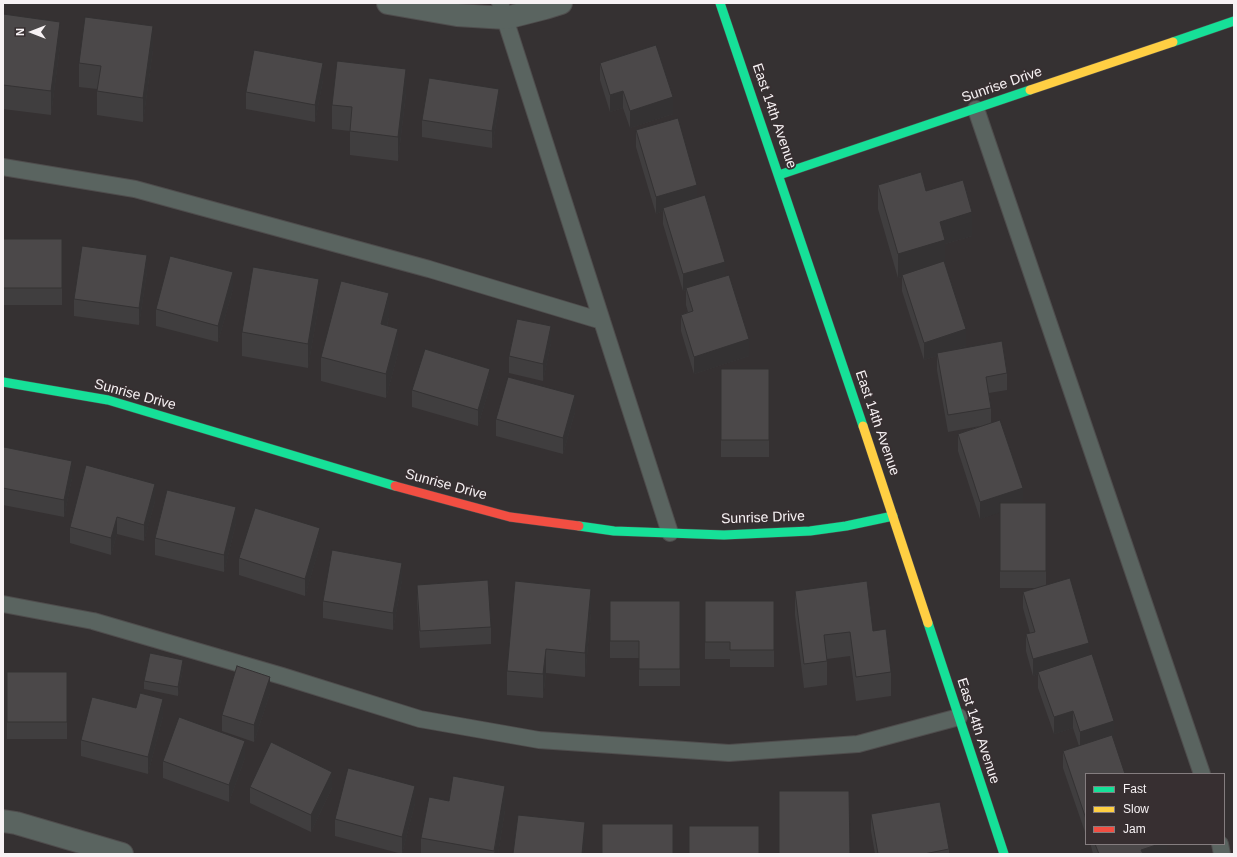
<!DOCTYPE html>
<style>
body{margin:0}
#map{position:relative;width:1237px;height:857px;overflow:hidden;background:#353132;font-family:Helvetica,sans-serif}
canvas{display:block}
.frame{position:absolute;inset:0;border:4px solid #f7f2f4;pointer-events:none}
.legend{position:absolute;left:1085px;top:773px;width:140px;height:72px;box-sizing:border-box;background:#372f31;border:1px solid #847d7f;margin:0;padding:5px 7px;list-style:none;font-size:12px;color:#f7f2f4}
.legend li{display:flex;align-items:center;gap:8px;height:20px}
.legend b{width:20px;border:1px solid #847d7f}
.north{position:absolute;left:12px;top:12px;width:40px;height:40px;-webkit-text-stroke:3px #372f31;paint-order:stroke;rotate:270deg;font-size:11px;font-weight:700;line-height:16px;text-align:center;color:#f7f2f4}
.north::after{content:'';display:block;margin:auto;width:14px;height:18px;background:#f7f2f4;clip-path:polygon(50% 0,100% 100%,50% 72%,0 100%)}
</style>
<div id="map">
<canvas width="1237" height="857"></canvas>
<div class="frame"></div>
<ul class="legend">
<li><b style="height:5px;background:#16e098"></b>Fast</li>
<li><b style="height:5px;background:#ffcf43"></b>Slow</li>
<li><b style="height:5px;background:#f24e42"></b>Jam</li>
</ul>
<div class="north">N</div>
</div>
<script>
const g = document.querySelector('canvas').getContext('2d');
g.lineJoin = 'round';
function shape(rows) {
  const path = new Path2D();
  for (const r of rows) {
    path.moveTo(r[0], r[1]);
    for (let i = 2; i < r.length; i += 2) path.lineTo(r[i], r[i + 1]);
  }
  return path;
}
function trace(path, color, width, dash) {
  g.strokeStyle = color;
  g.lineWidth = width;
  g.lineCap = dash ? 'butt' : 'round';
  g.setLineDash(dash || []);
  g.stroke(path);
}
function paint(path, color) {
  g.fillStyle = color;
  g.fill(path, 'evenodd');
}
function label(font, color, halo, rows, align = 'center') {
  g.font = font + ' Helvetica,sans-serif';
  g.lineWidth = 3.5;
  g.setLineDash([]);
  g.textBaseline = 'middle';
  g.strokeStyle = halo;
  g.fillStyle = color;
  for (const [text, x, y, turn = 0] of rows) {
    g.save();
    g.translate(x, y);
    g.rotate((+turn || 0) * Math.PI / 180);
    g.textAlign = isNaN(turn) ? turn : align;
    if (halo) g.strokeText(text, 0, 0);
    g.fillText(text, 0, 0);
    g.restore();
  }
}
const lane = shape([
 [500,3,670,533],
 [976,109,1202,774],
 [3,167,135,189,429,269,602,321],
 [3,604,93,621,282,676,420,719,539,740,729,753,858,744,959,717],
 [1220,844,1222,854]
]);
const street = shape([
 [388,3,457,15,506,18,545,8,561,3],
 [3,821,16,823,122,854]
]);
const fast = shape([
 [720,3,863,426],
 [1173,42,1234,21],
 [779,175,1030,90],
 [3,382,108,400,395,486],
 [579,526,614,531,724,535,810,531,846,526,893,516],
 [928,623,1004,854]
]);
const slow = shape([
 [1030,90,1173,42],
 [863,426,928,623]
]);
const jam = shape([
 [395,486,510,517,579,526]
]);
trace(lane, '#4f4d4d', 18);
trace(street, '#4f4d4d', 24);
trace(fast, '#4f4d4d', 10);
trace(slow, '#4f4d4d', 10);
trace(jam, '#4f4d4d', 10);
trace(lane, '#5a6460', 16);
trace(street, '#5a6460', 22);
trace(fast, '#16e098', 9);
trace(slow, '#ffcf43', 9);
trace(jam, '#f24e42', 9);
paint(shape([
 [3,14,60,46,51,115,3,109],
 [153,50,143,122,97,115,97,89,79,87,79,63],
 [600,63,673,114,630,128,623,108,610,112,600,80],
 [323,80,315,122,246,109,246,92],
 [406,93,398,161,350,155,350,131,332,129,332,105],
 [499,106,492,148,422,137,422,120],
 [636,130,697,198,725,276,749,356,694,374,681,331,681,315,688,312,686,305,686,290,683,291,663,224,663,211,656,214,636,147],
 [878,185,926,191,972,236,945,244,945,263,966,346,954,350,1007,373,1007,390,989,393,991,408,991,423,1023,503,1046,503,1046,585,1089,655,1114,738,1113,738,1086,835,1063,768,1063,751,1079,746,1073,728,1054,734,1038,688,1038,674,1033,676,1026,651,1026,634,1030,633,1023,608,1023,592,1037,588,1000,588,1000,512,980,519,958,451,958,434,980,426,948,432,937,370,937,356,924,360,902,291,902,277,898,278,878,209],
 [3,239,62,239,62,305,3,305],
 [147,272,139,325,74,316,74,299],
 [233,289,218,342,156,326,156,309],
 [319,303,308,368,242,356,242,332],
 [389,317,387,326,398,353,386,398,321,381,321,357],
 [551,343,543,381,509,373,509,356],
 [721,369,769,369,769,457,721,457],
 [490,386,478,426,412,407,412,390],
 [575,412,563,454,496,436,496,419],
 [3,450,72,478,64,517,3,505],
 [155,501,144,541,117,534,111,555,70,543,70,527],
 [236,523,224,572,155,555,155,538],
 [320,545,305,596,239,575,239,558],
 [402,580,393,630,323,618,323,601],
 [417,585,491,627,491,644,420,648,417,601],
 [795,591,873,631,891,672,891,696,856,701,850,656,827,659,827,685,804,688,795,615],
 [610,601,680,601,680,686,639,686,639,658,610,658],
 [705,601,774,601,774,667,730,667,730,659,705,659],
 [591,613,585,677,546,673,543,698,507,695,507,671],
 [183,668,178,696,144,689,144,681],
 [7,672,67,672,67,739,7,739],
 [270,693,254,742,222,731,222,715],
 [163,716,148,774,81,756,81,740],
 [245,758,229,802,163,778,163,761],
 [250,787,332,788,311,832,250,803],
 [415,803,402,854,335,836,335,819],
 [505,810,498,854,421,854,421,838],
 [871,814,949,849,949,854,875,854,871,831],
 [1091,844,1167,844,1167,854,1093,854,1091,846]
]), '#403e3f');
paint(shape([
 [60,22,60,46,51,115,51,91],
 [153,26,153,50,143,122,143,98],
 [323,63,323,80,315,122,315,105],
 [406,69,406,93,398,161,398,137],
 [499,89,499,106,492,148,492,131],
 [623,91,623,108,610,112,610,95],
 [673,97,673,114,630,128,630,111],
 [697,185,697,202,663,208,663,211,656,214,656,197],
 [972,212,972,236,945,244,945,264,902,275,902,277,898,278,898,254,940,222],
 [147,255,147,272,139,325,139,308],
 [725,262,725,279,686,288,686,290,683,291,683,274],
 [233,272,233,289,218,342,218,326],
 [319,279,319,303,308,368,308,344],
 [389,293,389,317,381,349,381,324],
 [551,326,551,343,543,381,543,364],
 [398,329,398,353,386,398,386,374],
 [966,329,966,346,938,355,937,353,937,356,924,360,924,343],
 [749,339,749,356,694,374,694,357],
 [490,369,490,386,478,426,478,410],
 [575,395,575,412,563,454,563,438],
 [72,461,72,478,64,517,64,500],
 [155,484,155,501,144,541,144,525],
 [1023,488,1023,505,980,519,980,502],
 [236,507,236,523,224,572,224,555],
 [117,517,117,534,111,555,111,538],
 [320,528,320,545,305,596,305,579],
 [402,563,402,580,393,630,393,613],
 [591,589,591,613,585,677,585,653],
 [1089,643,1089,660,1038,672,1038,674,1033,676,1033,659],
 [546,649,546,673,543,698,543,674],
 [183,660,183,668,178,696,178,687],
 [270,677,270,693,254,742,254,725],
 [163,699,163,716,148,774,148,757],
 [1073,711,1073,728,1054,734,1054,717],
 [1114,721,1114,738,1080,749,1080,732],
 [245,741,245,758,229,802,229,785],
 [332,772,332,788,311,832,311,815],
 [415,786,415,803,402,854,402,837],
 [505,786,505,810,498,854,494,854],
 [585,822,585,839,584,854,582,854],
 [1159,844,1167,844,1167,854,1141,854,1141,850]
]), '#343233');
const building = shape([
 [3,14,60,22,51,91,3,85,3,14],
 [85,17,153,26,143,98,97,91,101,66,79,63,85,17],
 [656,45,673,97,630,111,623,91,610,95,600,63,656,45],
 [254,50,323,63,315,105,246,92,254,50],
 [337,61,406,69,398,137,350,131,352,107,332,105,337,61],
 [429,78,499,89,492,131,422,120,429,78],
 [678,118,697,185,656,197,636,130,678,118],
 [921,172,926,191,963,180,972,212,940,222,945,240,898,254,878,185,921,172],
 [705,195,725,262,683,274,663,208,705,195],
 [3,239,62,239,62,288,3,288,3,239],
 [82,246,147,255,139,308,74,299,82,246],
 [170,256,233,272,218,326,156,309,170,256],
 [944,261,966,329,924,343,902,275,944,261],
 [253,267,319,279,308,344,242,332,253,267],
 [729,275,749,339,694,357,681,315,693,311,686,288,729,275],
 [341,281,389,293,381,324,398,329,386,374,321,357,341,281],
 [517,319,551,326,543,364,509,356,517,319],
 [1002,341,1007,373,986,377,991,408,948,415,937,353,1002,341],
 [425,349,490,369,478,410,412,390,425,349],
 [721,369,769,369,769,440,721,440,721,369],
 [508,377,575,395,563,438,496,419,508,377],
 [1000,420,1023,488,980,502,958,434,1000,420],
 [4,447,72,461,64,500,3,488,3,450,4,447],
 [86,465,155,484,144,525,117,517,111,538,70,527,86,465],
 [167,490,236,507,224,555,155,538,167,490],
 [1000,503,1046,503,1046,571,1000,571,1000,503],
 [255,508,320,528,305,579,239,558,255,508],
 [332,550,402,563,393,613,323,601,332,550],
 [1070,578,1089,643,1033,659,1026,634,1035,632,1023,592,1070,578],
 [488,580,491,627,420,631,417,585,488,580],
 [515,581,591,589,585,653,546,649,543,674,507,671,515,581],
 [867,581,873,631,886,629,891,672,856,677,850,632,824,635,827,661,804,664,795,591,867,581],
 [610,601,680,601,680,669,639,669,639,641,610,641,610,601],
 [705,601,774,601,774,650,730,650,730,642,705,642,705,601],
 [150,653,183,660,178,687,144,681,150,653],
 [1092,654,1114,721,1080,732,1073,711,1054,717,1038,672,1092,654],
 [237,666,270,677,254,725,222,715,237,666],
 [7,672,67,672,67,722,7,722,7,672],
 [140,693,163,699,148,757,81,740,92,697,136,708,140,693],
 [179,717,245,741,229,785,163,761,179,717],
 [1112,735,1125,774,1086,774,1086,819,1063,751,1112,735],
 [271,742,332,772,311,815,250,787,271,742],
 [348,768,415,786,402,837,335,819,348,768],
 [453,776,505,786,494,851,421,838,429,797,449,801,453,776],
 [779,791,849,791,850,854,779,854,779,791],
 [940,802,949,849,924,854,878,854,871,814,940,802],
 [518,815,585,822,582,854,513,854,518,815],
 [602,824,673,824,673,854,602,854,602,824],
 [689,826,759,826,759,854,689,854,689,826],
 [1095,844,1159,844,1141,850,1143,854,1099,854,1095,844]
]);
paint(building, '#4b4849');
trace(building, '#343233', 1);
label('14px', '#f7f2f4', '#372f31', [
 ["Sunrise Drive",1002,85,-19],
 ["East 14th Avenue",774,116,71],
 ["Sunrise Drive",135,395,15],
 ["East 14th Avenue",877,423,71],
 ["Sunrise Drive",446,485,15],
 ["Sunrise Drive",763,518,-2],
 ["East 14th Avenue",978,731,72]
]);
</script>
